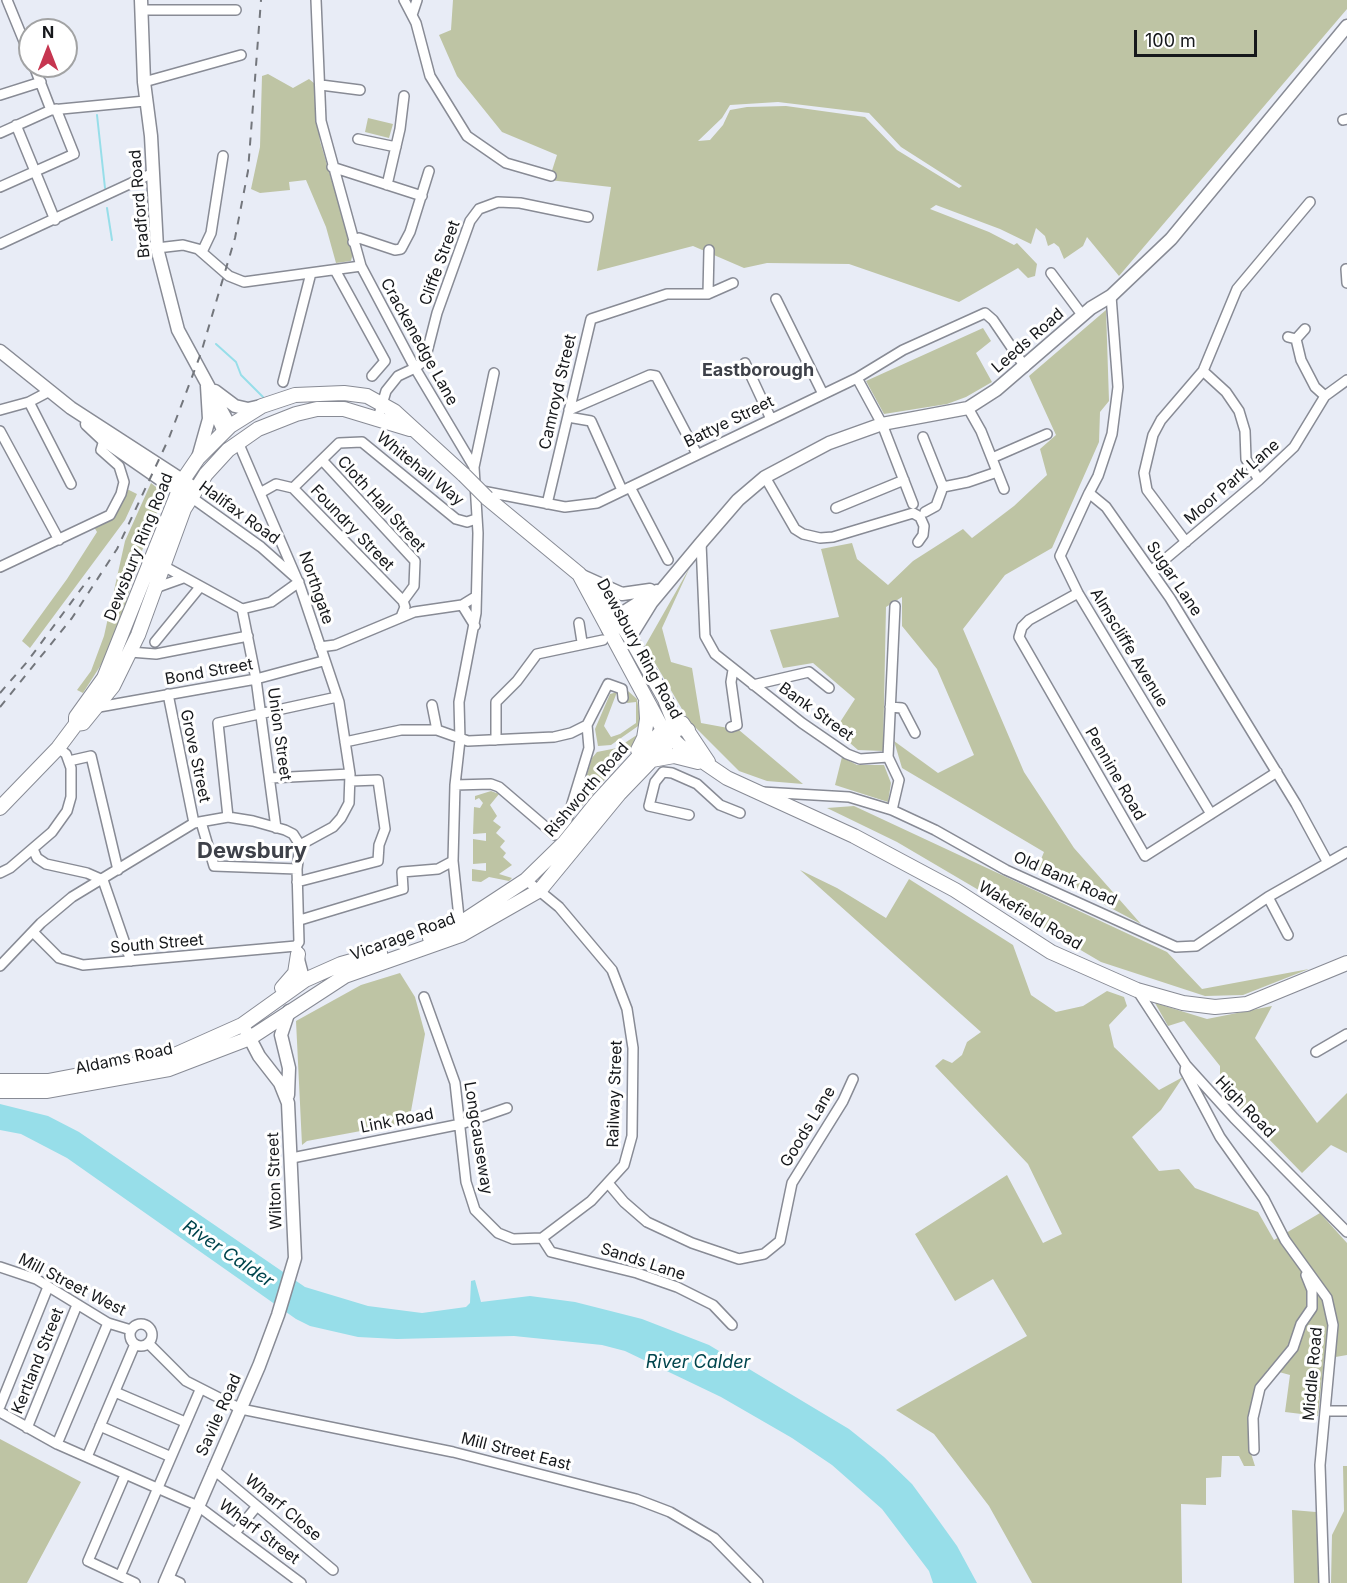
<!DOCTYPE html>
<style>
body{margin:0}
#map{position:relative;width:1347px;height:1583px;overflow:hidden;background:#e8ecf6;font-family:Inter,sans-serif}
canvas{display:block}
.north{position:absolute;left:18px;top:18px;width:60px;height:60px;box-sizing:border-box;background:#fff;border:2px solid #a2a3a4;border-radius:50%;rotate:0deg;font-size:16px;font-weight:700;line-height:24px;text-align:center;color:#16181b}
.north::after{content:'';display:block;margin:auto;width:21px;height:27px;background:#c63650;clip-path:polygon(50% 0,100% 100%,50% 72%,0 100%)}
.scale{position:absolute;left:1134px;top:30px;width:123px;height:27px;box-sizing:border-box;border:3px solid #16181b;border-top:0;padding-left:8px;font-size:18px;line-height:21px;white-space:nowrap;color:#16181b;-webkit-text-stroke:4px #fff;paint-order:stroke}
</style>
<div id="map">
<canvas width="1347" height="1583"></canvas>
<div class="north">N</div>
<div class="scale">100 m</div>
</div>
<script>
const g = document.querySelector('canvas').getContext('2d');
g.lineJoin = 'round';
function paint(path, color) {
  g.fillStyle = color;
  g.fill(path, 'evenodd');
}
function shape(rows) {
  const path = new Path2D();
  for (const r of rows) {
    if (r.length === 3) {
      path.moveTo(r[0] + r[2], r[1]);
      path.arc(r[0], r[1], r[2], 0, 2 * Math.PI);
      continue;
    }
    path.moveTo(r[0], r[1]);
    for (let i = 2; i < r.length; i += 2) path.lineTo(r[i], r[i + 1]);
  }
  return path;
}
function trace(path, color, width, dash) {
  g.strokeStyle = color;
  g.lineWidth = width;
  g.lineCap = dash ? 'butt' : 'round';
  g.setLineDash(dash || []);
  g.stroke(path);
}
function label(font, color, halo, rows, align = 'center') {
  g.font = font + ' Inter,sans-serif';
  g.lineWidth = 6;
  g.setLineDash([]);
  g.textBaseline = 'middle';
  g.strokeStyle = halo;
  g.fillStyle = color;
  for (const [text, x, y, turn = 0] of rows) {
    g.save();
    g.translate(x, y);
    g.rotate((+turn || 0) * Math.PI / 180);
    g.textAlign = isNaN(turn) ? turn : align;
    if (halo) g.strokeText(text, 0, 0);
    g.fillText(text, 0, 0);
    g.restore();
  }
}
paint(shape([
 [453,0,1347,0,1347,9,1119,276,1087,237,1083,246,1064,259,1059,247,1054,243,1048,246,1045,236,1036,228,1031,244,1000,229,936,205,930,209,989,232,1014,245,1017,243,1037,264,1035,276,1028,278,1018,268,959,302,849,264,767,263,744,268,693,246,597,271,611,187,549,180,557,155,502,132,457,76,439,35,451,30],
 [778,102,869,113,901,147,962,186,959,188,897,150,865,117,786,106,747,107,730,110,723,125,710,140,698,141,722,118,730,105],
 [268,74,293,88,309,79,315,84,320,141,353,253,351,261,336,263,326,227,306,180,289,182,290,190,260,193,251,189,260,147,262,76],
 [368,118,393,124,389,138,365,132],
 [1106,310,1109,401,1100,412,1099,442,1052,548,1005,575,963,629,1024,772,1074,848,1141,924,1037,869,1044,852,902,768,894,741,938,773,974,755,937,669,902,626,902,597,886,607,883,751,858,750,835,730,855,699,813,663,783,668,770,630,839,617,821,549,852,543,857,559,888,585,913,561,963,529,972,538,1014,506,1047,475,1040,449,1056,435,1029,376],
 [983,328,991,341,976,353,992,382,966,397,947,404,884,414,866,381],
 [151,483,161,491,162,503,149,529,119,624,106,657,83,693,77,690,91,671,104,636,125,541],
 [127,489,137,494,125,520,30,648,22,641,67,579,97,532,94,527,113,517],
 [690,567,662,628,671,662,692,668,701,723,739,730,803,784,767,781,739,771,689,721,645,646],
 [628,691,637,699,641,724,611,745,598,746,595,729,610,694,617,692,604,726,611,737,620,734,636,723,636,702,627,703],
 [643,731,634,746,575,814,592,758,597,752,617,748],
 [842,757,857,765,884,765,891,783,888,802,835,785],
 [491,791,499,794,490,805,497,816,493,821,501,827,496,833,505,841,500,847,506,853,503,857,512,865,499,874,512,878,509,881,489,877,481,882,472,881,472,869,486,871,486,863,473,864,473,839,486,841,486,833,473,834,474,807,480,808,483,803,479,798,475,800,475,796],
 [854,806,1167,952,1202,989,1309,969,1243,995,1205,996,1101,962,897,842,827,808],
 [800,870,837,888,886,918,909,879,1013,945,1031,995,1056,1012,1083,1006,1107,991,1124,997,1127,1006,1109,1025,1114,1047,1159,1090,1183,1077,1161,1110,1132,1137,1159,1171,1179,1169,1195,1188,1258,1212,1274,1240,1320,1213,1347,1243,1347,1355,1324,1359,1318,1416,1285,1412,1290,1375,1268,1369,1257,1387,1250,1420,1249,1447,1255,1466,1244,1466,1239,1456,1222,1456,1221,1477,1206,1478,1206,1505,1181,1504,1182,1583,1032,1583,989,1506,934,1434,896,1410,1027,1336,993,1279,955,1301,915,1234,1007,1175,1043,1243,1062,1234,1028,1164,935,1066,943,1059,952,1063,962,1055,967,1042,981,1032],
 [400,973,415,997,425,1034,409,1122,307,1141,302,1145,296,1021,361,985],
 [1155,1003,1207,1019,1272,1006,1255,1038,1317,1123,1347,1093,1347,1153,1331,1145,1302,1173,1220,1089,1220,1066,1184,1021,1168,1026],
 [0,1439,81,1482,27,1583,0,1583],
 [1343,1466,1347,1466,1347,1583,1331,1583,1332,1535,1344,1511],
 [1292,1510,1316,1512,1319,1583,1294,1583]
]), '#bec4a4');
paint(shape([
 [0,1104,48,1116,79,1132,305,1287,368,1306,422,1313,466,1307,470,1303,471,1281,475,1280,481,1302,530,1296,575,1302,642,1319,709,1345,849,1429,884,1457,912,1484,934,1514,957,1546,977,1583,933,1583,929,1571,882,1509,832,1465,792,1438,721,1397,625,1351,602,1345,514,1336,397,1339,358,1337,310,1326,296,1319,67,1158,21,1134,0,1130]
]), '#97dee9');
trace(shape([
 [97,115,105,188],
 [107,208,112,240],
 [216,344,236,362,241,375,263,397]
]), '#97dee9', 2);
const minor = shape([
 [7,0,30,56],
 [316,0,321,121,361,266,415,368,474,467,478,533,476,613,459,702,460,740,455,785,453,861,460,927],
 [404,0,416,23,430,76,467,136,506,163,551,176],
 [141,10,236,10],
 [412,15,417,0],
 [34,66,51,110],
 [144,82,241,55],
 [321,85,360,90],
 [0,95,41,82],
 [1343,120,1347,119],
 [16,125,55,220],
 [0,133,51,110,145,101],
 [358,139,396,147],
 [332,167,422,196],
 [387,185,400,129,404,96],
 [0,187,74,154,56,109],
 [353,242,359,238,395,250,401,249,410,232,429,171],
 [0,244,153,173],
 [157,248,183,245,198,249,229,276,244,282,361,266],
 [202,252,211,233,223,156],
 [1346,269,1347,283],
 [335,270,385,361,372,376],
 [1051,273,1083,316],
 [708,294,709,250],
 [1111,296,1118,387,1112,434,1098,476,1089,493,1106,507,1170,598,1296,804,1328,863],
 [776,299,823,394],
 [1288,337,1296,339,1305,329],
 [1296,339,1301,360,1315,387,1325,396],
 [745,363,771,419],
 [1203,371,1226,392,1239,411,1245,431,1246,459,1259,480],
 [857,378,882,424,913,504],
 [283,382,311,273],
 [29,402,71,484],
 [968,408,981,431,1004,489],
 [0,410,29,402,48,392],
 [569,410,650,375,656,376,697,454],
 [568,417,591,421,622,490],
 [378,418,386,391,398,376,415,368,425,360,437,313,470,221,479,209,498,202,520,203,588,217],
 [0,431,59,540],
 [923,437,943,487,936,506,925,512],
 [238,442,300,586,339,702,350,774,349,803,341,818,333,827,300,845],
 [992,458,1047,434],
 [322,460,415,561,414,586,403,601],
 [474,467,494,373],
 [765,477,795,529,803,534,820,538,833,537,913,513,920,517,924,526,923,535,918,542],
 [630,487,668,560],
 [943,487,968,482,997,472],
 [293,488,339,443,362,442,456,519,467,522,476,519],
 [477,490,565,507,597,503,857,378,903,350,985,313,993,320,1025,367],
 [260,493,276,484,293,488,403,601,405,607,401,617],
 [1089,493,1060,556,1078,593,1211,814],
 [191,497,261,547,296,578],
 [547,504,591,319,667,294,708,294,733,283],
 [836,508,904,480],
 [1186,542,1147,490,1144,473,1153,435,1161,420,1203,371,1237,289,1310,202],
 [701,543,705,636,715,654,802,723,847,754,860,759,888,757],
 [158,563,242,609,271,602,299,582],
 [0,567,110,515,121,494,124,482,119,466,101,450,104,440],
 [1151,571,1259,480,1294,447,1325,396,1347,380],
 [155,588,183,578],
 [1078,593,1029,620,1022,627,1019,637,1145,856,1277,772],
 [462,605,475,626],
 [242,609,256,679,276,828],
 [579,623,582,642],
 [155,642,200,587],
 [320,647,335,645,414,612,462,605,475,597],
 [130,652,156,654,248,636],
 [753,685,809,672,829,688],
 [168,694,194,823],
 [432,705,437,730],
 [99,707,256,679,323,661],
 [890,707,902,708,915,733],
 [731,727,737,725,731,682,733,670],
 [496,740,496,702,517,681,537,654,603,640],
 [345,742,401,730,437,730,468,741,554,737,571,733,587,725,608,684,622,689,623,698],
 [69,761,91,756,118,870],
 [270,778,350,774],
 [455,785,491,784,499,787,555,835,567,820,589,748,587,725],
 [762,792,849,797,892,810,935,830,1006,870,1176,947,1196,946,1268,897,1347,852],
 [892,810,899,780,888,757,895,606],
 [689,815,649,806,655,782,663,772,672,773,697,784,720,805,740,813],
 [228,817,218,723,337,697],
 [201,822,214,866,297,869],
 [300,845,297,869,299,942,296,946,305,980],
 [33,849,37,858,46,864,87,873,103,880],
 [0,873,10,868,52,832,67,811,71,797,71,768,66,754,58,748],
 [103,880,131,961],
 [526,880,559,907,612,970,627,1009,633,1048,632,1136,624,1165,591,1201,542,1238],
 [297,882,378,861,379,845,385,829,378,780,351,781],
 [1268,897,1288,935],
 [300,920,403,889,402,872,438,869,453,861],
 [33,932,59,958,83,965,296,946],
 [0,966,41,923,72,897,194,823,228,817,253,821,285,830,293,834,300,845],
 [1137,990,1186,1065,1234,1118,1347,1232],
 [424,997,455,1083,466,1182,475,1210,498,1233,513,1239,542,1238],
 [1316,1052,1347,1034],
 [1186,1065,1185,1071,1220,1137,1264,1199,1285,1240,1327,1298,1333,1325,1320,1465,1324,1583],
 [292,1158,461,1124,507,1108],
 [608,1183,624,1202,647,1222,692,1243,739,1259,764,1254,780,1241,792,1183,843,1101,853,1079],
 [542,1238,551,1252,637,1273,677,1287,713,1305,732,1325],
 [0,1267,36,1279,108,1323,131,1330],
 [141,1335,11],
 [148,1343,186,1381,241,1409,453,1452,636,1499,670,1512,714,1538,758,1583],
 [115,1392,185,1422],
 [0,1406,48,1287],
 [1325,1411,1347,1411],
 [0,1412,57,1444,198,1506,301,1583],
 [100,1426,169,1456],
 [27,1428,77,1305],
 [57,1444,108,1323],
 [1254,1450,1253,1418,1260,1388,1293,1348,1301,1324,1312,1308,1312,1290,1306,1275],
 [87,1457,135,1344],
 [213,1469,333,1570],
 [125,1475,88,1561,135,1583],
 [235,1533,257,1506],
 [120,1576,200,1390],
 [167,1577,180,1583]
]);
const major = shape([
 [141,0,144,82,151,136,157,248,178,330,230,426],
 [0,351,71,408,196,489],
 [215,391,235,406,248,409,261,406],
 [212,405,224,432],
 [87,424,104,440,166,483,188,495],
 [198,458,209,419,207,386],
 [582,576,622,594,650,590],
 [646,606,616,628,608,629,616,617,657,591],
 [630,637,651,603,701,543,738,500,765,477,829,443,882,424,968,408,996,390,1091,308,1111,296,1171,239,1347,26],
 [288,1095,289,1068,281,1035,289,1011],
 [165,1583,259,1366,278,1315,295,1258,288,1103,280,1083,259,1056,246,1031]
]);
const highway = shape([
 [487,498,579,574,611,609,630,637,670,708],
 [579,574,663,730,680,746,727,778,854,836,955,890,1051,952,1137,990,1183,1003,1215,1007,1247,1004,1347,963],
 [682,723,708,762],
 [76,724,83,723,113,686,138,635,184,509,206,474,228,450,258,429,296,414,317,409,344,409,410,429],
 [638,750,644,738,647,719,646,702],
 [652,760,674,756,698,762],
 [0,808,58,748,76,724,76,717,104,678,183,480,198,458,230,426,262,406,295,395,344,393,367,396,394,411,464,475],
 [430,938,459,924,526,880,565,842,598,801,663,730,676,727,688,730],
 [282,988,295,973,298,954],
 [0,1081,48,1081,168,1058,242,1025,305,980,341,964,380,953],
 [0,1091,46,1091,169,1069,250,1038,345,976,461,935,540,890,619,794,672,739,676,727,666,702]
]);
trace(minor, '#888b95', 12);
trace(major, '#888b95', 15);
trace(highway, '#888b95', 16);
trace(minor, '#fff', 9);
trace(major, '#fff', 12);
trace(highway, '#fff', 14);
trace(shape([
 [0,693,27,662,90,577],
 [0,707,72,618,117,549,169,438,201,353,235,238,248,171,261,0]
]), '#73767c', 2, [8, 8]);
const highwayBridge = shape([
 [464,475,487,498]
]);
trace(highwayBridge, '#888b95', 16, []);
trace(highwayBridge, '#fff', 14);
label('16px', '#16181b', '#fff', [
 ["Bradford Road",140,204,-95],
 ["Cliffe Street",440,263,-70],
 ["Leeds Road",1028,341,-41],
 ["Crackenedge Lane",419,342,61],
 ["Camroyd Street",558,392,-77],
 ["Battye Street",729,422,-26],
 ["Whitehall Way",420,469,39],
 ["Moor Park Lane",1232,482,-41],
 ["Cloth Hall Street",381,504,48],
 ["Halifax Road",239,513,36],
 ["Foundry Street",352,528,46],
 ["Dewsbury Ring Road",139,547,-68],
 ["Sugar Lane",1174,579,56],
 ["Northgate",316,588,71],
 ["Almscliffe Avenue",1129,648,59],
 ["Dewsbury Ring Road",639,649,61],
 ["Bond Street",209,672,-10],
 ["Bank Street",816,712,36],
 ["Union Street",279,734,82],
 ["Grove Street",195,756,78],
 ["Pennine Road",1115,774,60],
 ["Rishworth Road",587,790,-49],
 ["Old Bank Road",1065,879,24],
 ["Wakefield Road",1030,916,31],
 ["Vicarage Road",403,937,-20],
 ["South Street",157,944,-5],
 ["Aldams Road",124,1059,-12],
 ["Railway Street",615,1094,-88],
 ["High Road",1245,1107,46],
 ["Link Road",397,1121,-11],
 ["Goods Lane",808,1127,-59],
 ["Longcauseway",478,1138,81],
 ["Wilton Street",275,1181,-92],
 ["Sands Lane",643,1262,18],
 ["Mill Street West",72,1285,27],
 ["Kertland Street",38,1361,-68],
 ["Middle Road",1313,1374,-85],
 ["Savile Road",219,1415,-66],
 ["Mill Street East",516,1452,14],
 ["Wharf Close",283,1508,40],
 ["Wharf Street",259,1532,37]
]);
label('bold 18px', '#3e4149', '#fff', [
 ["Eastborough",758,371]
]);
label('italic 18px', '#00454d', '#fff', [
 ["River Calder",228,1254,34],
 ["River Calder",698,1363]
]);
label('bold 22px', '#3e4149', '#fff', [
 ["Dewsbury",252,851]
]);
</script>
